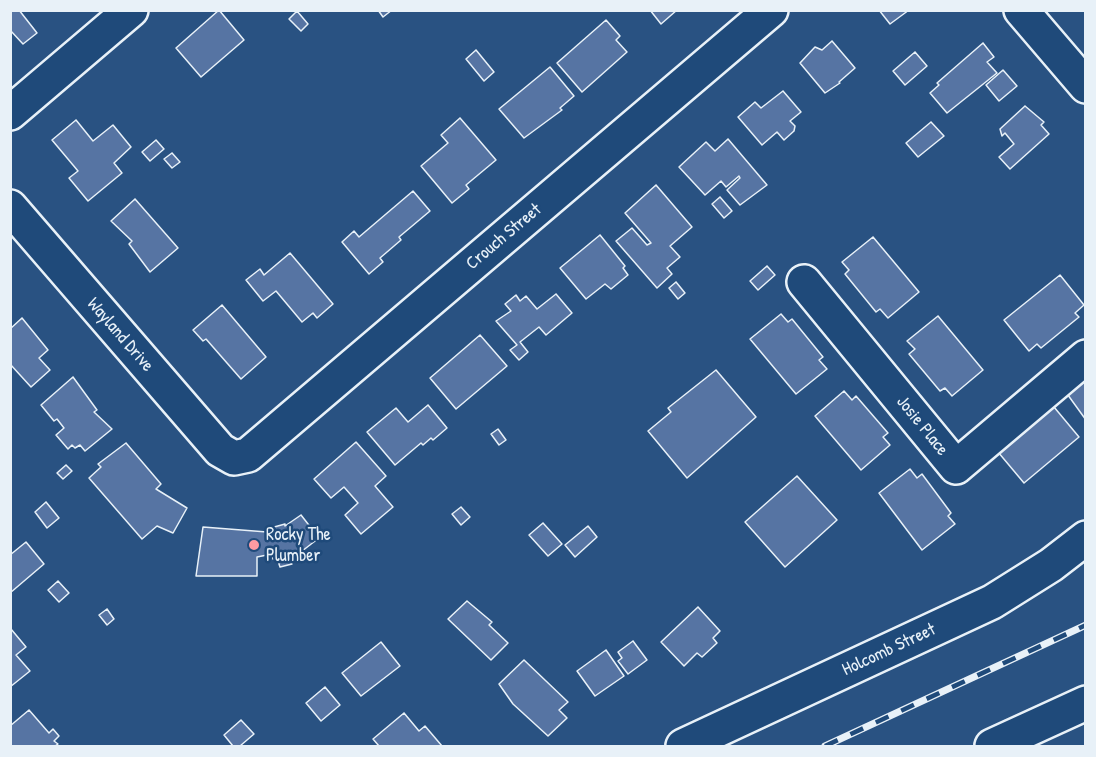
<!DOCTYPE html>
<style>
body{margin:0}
#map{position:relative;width:1096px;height:757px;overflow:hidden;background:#295282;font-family:"Patrick Hand",sans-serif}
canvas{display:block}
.frame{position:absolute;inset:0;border:12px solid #e8f1f8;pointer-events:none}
</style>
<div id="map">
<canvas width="1096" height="757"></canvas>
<div class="frame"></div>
</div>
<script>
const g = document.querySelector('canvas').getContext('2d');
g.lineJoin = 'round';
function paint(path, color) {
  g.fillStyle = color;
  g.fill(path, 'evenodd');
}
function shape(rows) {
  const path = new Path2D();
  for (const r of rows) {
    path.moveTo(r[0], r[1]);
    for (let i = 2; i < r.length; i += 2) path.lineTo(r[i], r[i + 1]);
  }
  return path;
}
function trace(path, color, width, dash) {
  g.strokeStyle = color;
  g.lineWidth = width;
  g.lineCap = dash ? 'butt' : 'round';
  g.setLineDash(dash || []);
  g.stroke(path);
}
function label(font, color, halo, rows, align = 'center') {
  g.font = font + ' "Patrick Hand",sans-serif';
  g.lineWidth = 5;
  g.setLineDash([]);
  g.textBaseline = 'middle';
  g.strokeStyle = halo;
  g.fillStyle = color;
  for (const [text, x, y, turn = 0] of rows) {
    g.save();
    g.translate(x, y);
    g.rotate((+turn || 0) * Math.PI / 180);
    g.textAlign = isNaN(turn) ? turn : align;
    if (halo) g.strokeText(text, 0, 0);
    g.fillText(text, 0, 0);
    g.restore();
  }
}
const building = shape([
 [10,10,19,10,37,33,23,44,10,30,10,10],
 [219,10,244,40,201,77,176,48,219,10],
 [378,10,392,10,383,17,378,10],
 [650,10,677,10,661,24,650,10],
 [879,10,909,10,890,24,879,10],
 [297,11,308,24,301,31,289,19,297,11],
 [606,20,620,36,616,40,627,52,582,92,557,63,606,20],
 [832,41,855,68,839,82,840,83,825,93,800,63,815,47,822,50,832,41],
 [983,43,994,57,987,62,997,73,947,113,930,93,939,85,937,83,983,43],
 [476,50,494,72,484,81,466,59,476,50],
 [915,52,927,66,905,85,893,71,915,52],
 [550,67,574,96,560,108,562,110,524,138,499,109,550,67],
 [1003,70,1017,86,999,101,986,85,1003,70],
 [783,91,801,112,790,121,795,126,794,131,784,140,777,132,762,145,738,117,755,102,761,108,783,91],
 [1025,106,1044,122,1041,125,1049,134,1010,169,999,157,1014,144,1005,133,1002,136,1000,129,1025,106],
 [460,118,496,160,466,185,469,189,452,203,421,166,448,143,441,135,460,118],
 [76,120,93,141,113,125,131,147,114,163,122,173,88,201,69,178,78,171,52,140,76,120],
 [931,122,944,136,918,157,906,143,931,122],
 [728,139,767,185,740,205,727,190,740,178,739,176,726,187,721,181,705,195,679,167,706,142,715,151,728,139],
 [156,140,164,149,150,161,142,152,156,140],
 [172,153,180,162,172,168,164,159,172,153],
 [656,185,692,227,670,246,680,257,667,268,672,274,657,288,616,241,632,228,647,245,651,243,625,213,656,185],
 [413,191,430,211,399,237,401,240,380,258,383,262,369,274,342,242,354,231,359,237,413,191],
 [720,197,732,211,724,218,712,204,720,197],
 [135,199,178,248,150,272,129,244,132,241,111,221,135,199],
 [600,235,625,266,623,268,628,275,611,289,605,284,586,299,560,268,600,235],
 [873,237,919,292,888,318,880,309,876,312,845,274,849,270,842,262,873,237],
 [290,253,333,304,317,318,313,313,302,322,276,291,263,301,246,280,260,269,264,275,290,253],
 [767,266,775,275,758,290,750,281,767,266],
 [1060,275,1084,305,1075,313,1079,317,1041,348,1037,344,1029,351,1004,320,1060,275],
 [676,282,685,293,678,299,669,288,676,282],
 [556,294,572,313,546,335,539,327,520,342,528,352,519,360,510,350,517,345,496,321,511,311,505,304,516,295,520,301,526,296,537,309,556,294],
 [222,305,266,357,241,379,206,339,203,341,193,330,222,305],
 [781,314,788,322,792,319,823,357,819,360,827,369,796,394,750,339,781,314],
 [938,316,983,370,952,396,945,388,940,391,909,354,915,349,907,341,938,316],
 [22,318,48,350,39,358,50,370,31,387,10,364,10,329,22,318],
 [480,335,507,366,456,409,430,378,480,335],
 [716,370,756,417,687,478,648,431,671,412,668,408,716,370],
 [1086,373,1086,420,1065,391,1086,373],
 [73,377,97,410,94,412,112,429,85,451,80,445,75,448,72,445,68,449,56,435,64,428,57,419,54,421,41,405,73,377],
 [844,391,852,400,856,396,888,433,883,437,890,445,861,470,815,416,844,391],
 [428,405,447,428,433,440,431,438,423,445,421,443,395,465,367,432,396,408,408,422,428,405],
 [1054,407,1079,437,1024,483,998,452,1041,409,1045,414,1054,407],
 [498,429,506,440,499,445,491,434,498,429],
 [356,442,386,476,375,486,393,507,361,534,345,515,358,503,344,487,331,498,314,479,356,442],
 [126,443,161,484,156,489,187,508,173,533,157,526,142,539,89,478,101,467,98,464,126,443],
 [66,465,72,471,63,479,57,473,66,465],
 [910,469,917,478,922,474,951,513,948,516,955,524,922,550,879,493,910,469],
 [797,476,837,520,785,567,745,522,797,476],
 [46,502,59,518,47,528,35,512,46,502],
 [461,507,470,517,461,525,452,514,461,507],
 [301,515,319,538,293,558,292,552,289,554,292,564,280,567,277,558,273,559,272,554,257,557,257,576,196,576,203,527,267,532,267,529,285,524,285,526,301,515],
 [543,523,562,544,548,556,529,535,543,523],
 [588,526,597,537,575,557,565,545,588,526],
 [26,542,44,564,10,593,10,555,26,542],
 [58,581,69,593,59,602,48,590,58,581],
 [467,601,492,622,489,625,508,643,491,660,448,619,467,601],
 [698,607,720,631,713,638,717,643,702,657,697,653,684,666,661,642,698,607],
 [107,609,114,619,107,625,99,615,107,609],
 [11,629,26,647,16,655,30,671,10,687,11,629],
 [633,641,647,660,628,674,618,661,622,658,618,652,633,641],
 [381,642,400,666,361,696,342,673,381,642],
 [606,650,624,676,595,696,577,671,606,650],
 [524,660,568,702,559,710,567,718,548,736,513,704,499,684,524,660],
 [325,687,340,705,321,721,306,703,325,687],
 [29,710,49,733,53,729,59,736,54,741,58,744,55,746,10,746,10,726,29,710],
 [404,713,419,731,425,726,442,746,379,746,373,739,404,713],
 [241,720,254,734,240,746,233,746,224,735,241,720]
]);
paint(building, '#5674a3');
trace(building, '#e8f1f8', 1.5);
const minor = shape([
 [1021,10,1086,86],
 [10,113,131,10],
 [10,207,220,450,234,458,248,455,771,10],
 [804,282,956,467,1086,357],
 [683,746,992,602,1051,565,1086,538],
 [992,746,1086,703]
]);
trace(minor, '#e8f1f8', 38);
trace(minor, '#1f4a7a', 33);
const rail = shape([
 [825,746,1086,625]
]);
trace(rail, '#e8f1f8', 7);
trace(rail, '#1f4a7a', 4.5, [14]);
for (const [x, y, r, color] of [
 [254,545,6,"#ff9aa2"]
]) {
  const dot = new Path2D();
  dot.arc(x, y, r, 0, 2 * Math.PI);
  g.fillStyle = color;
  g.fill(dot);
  trace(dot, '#1f4a7a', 2);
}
label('18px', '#e8f1f8', '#1f4a7a', [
 ["Crouch Street",504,237,-40],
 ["Wayland Drive",120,335,49],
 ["Josie Place",922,426,51],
 ["Holcomb Street",889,650,-25]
]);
label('18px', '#e8f1f8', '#1f4a7a', [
 ["Rocky The",266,535],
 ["Plumber",266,556]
], 'left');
</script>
